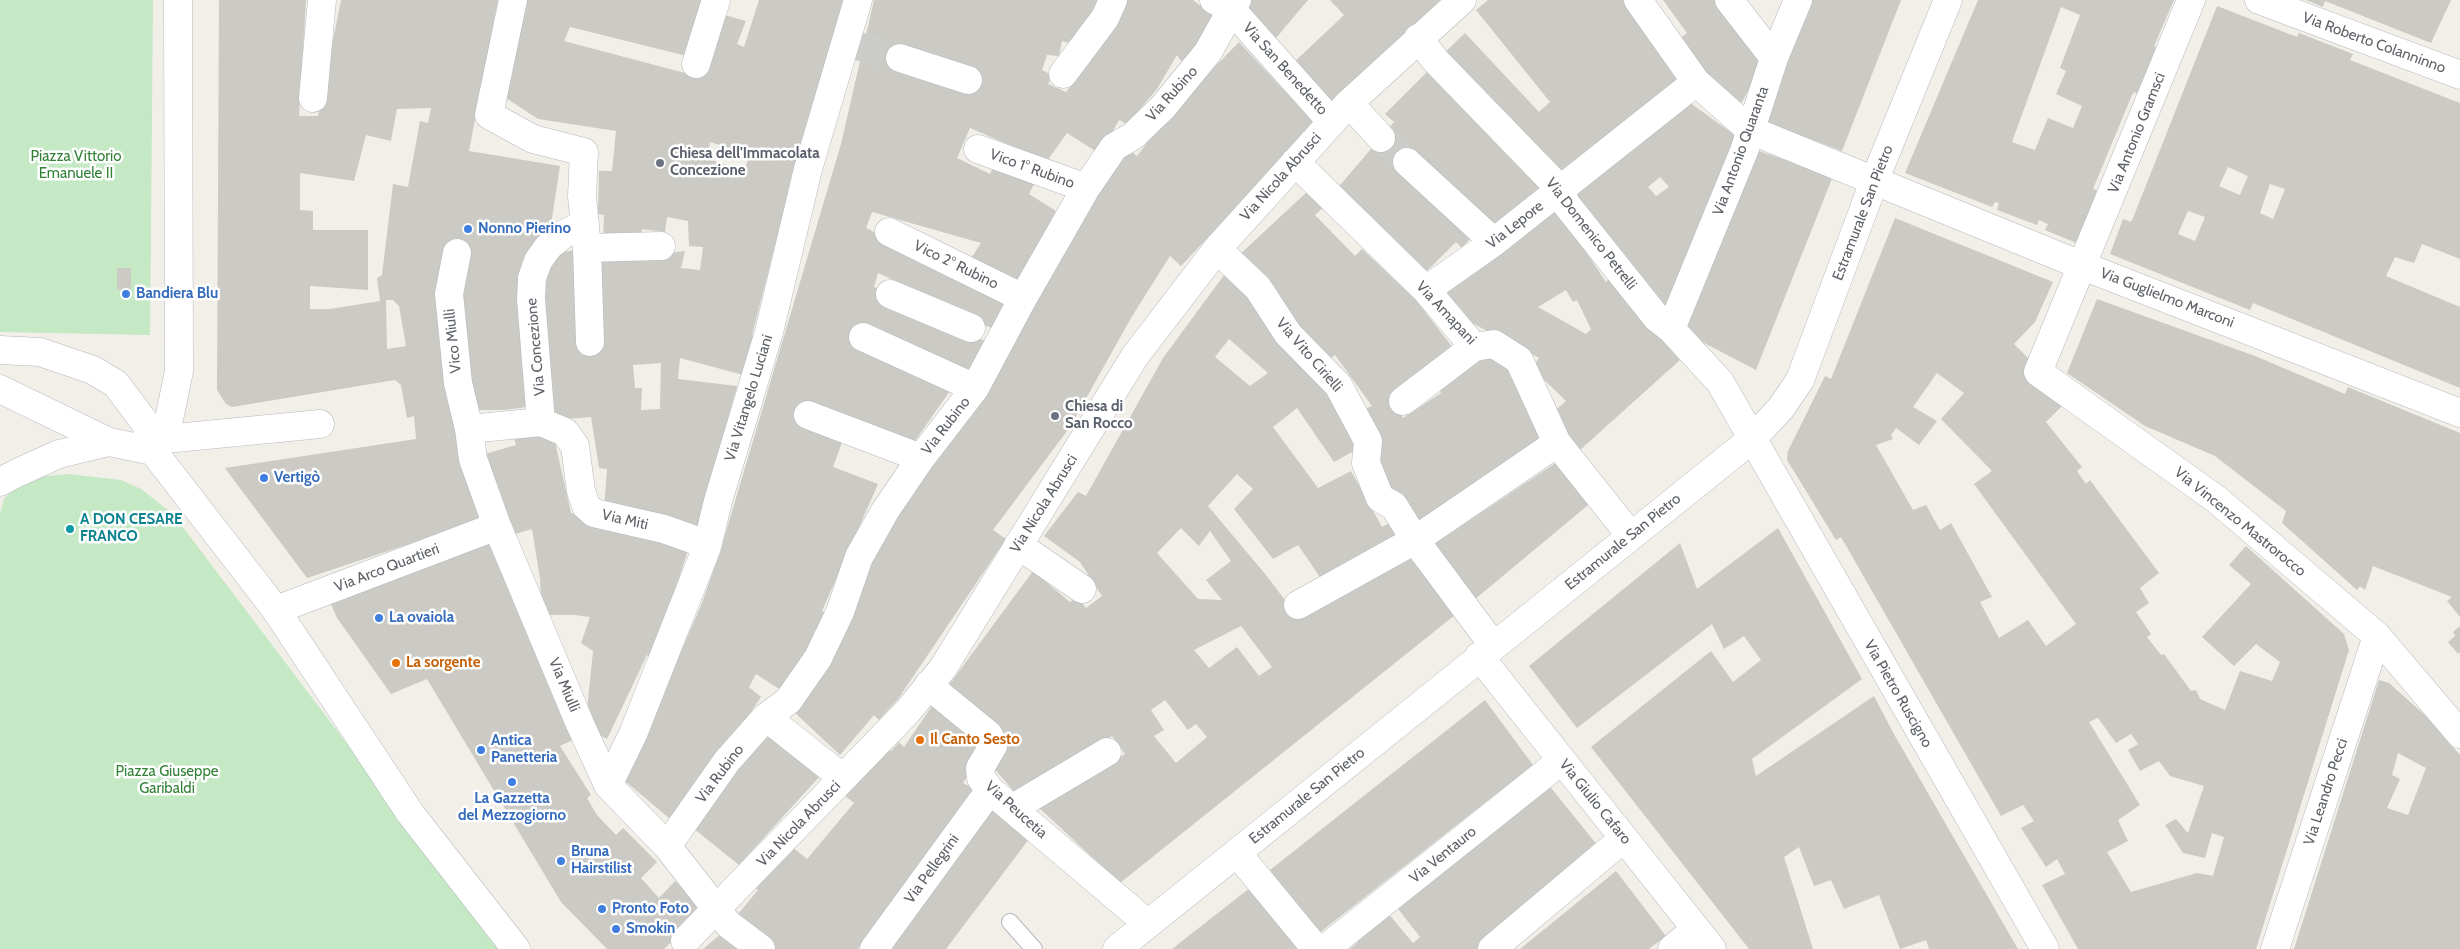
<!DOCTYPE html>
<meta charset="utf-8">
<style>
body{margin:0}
canvas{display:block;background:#f1efe8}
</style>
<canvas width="2460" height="949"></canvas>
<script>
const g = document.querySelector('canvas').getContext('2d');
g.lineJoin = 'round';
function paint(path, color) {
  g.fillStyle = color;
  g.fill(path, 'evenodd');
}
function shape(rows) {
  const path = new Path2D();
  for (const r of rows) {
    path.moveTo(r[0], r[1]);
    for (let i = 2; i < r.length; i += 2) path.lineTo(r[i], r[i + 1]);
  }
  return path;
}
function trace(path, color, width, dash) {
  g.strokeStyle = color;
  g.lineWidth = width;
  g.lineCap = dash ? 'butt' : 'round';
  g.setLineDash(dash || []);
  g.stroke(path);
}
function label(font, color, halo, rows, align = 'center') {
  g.font = font + ' Cabin,sans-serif';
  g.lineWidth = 5;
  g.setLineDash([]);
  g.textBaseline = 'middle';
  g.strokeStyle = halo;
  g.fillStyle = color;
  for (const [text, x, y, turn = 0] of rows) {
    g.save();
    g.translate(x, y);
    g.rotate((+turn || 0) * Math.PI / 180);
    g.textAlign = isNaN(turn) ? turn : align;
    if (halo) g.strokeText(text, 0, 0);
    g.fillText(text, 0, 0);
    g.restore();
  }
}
paint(shape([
 [0,0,153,0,150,335,0,332],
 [68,474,121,480,141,489,173,514,502,949,0,949,0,514,4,499,16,486,38,477]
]), '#c5e8c5');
paint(shape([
 [219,0,306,0,299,116,318,116,341,0,498,0,469,151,560,166,552,218,543,246,526,255,519,309,533,406,505,410,472,410,452,241,484,519,307,578,225,468,416,439,414,416,407,418,401,385,395,380,232,407,226,404,217,390],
 [431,108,428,123,420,121,408,187,393,184,382,275,377,278,380,301,330,309,310,309,310,286,368,290,368,230,313,230,313,211,300,210,300,173,354,181,366,135,391,141,397,109],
 [386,300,393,300,399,306,406,346,387,349],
 [527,0,706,0,687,56,570,27,564,41,700,77,717,13,746,21,737,44,744,47,759,0,849,0,799,153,752,335,757,337,747,376,680,358,678,379,737,386,697,531,604,509,607,469,599,468,591,417,554,420,543,308,548,262,553,254,581,249,595,262,685,251,681,268,700,270,703,247,689,246,688,221,667,217,665,232,642,229,641,243,603,243,604,215,598,214,599,171,612,171,616,131,538,119,503,96],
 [710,142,749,154,745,170,708,159],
 [661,363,660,409,641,410,642,388,635,388,633,365],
 [874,0,1103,0,1078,46,1062,41,1059,56,1047,55,1042,70,1052,75,1048,84,1066,92,1107,39,1124,0,1193,0,1220,20,1195,53,1181,61,1177,55,1157,89,1127,124,1119,120,1100,154,1067,133,1047,161,970,128,957,158,990,174,993,167,1037,178,1029,194,1056,211,1015,288,968,263,981,243,872,212,866,228,1011,302,997,330,913,297,896,281,878,273,874,287,880,289,876,299,915,312,990,343,973,379,859,328,852,346,954,385,915,441,844,437,833,467,878,484,822,611,832,616,787,694,756,674,749,687,761,697,676,824,625,781,702,603,720,552,841,144],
 [1246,0,1308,0,1271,44,1255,27],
 [1330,0,1441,0,1330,102,1290,66,1344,15],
 [1488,0,1624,0,1682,77,1558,180,1441,56,1465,33,1539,112,1550,102,1476,10],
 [1663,0,1716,0,1766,59,1738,109,1676,41,1687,33],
 [1807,0,1901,0,1842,151,1762,121],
 [1978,0,2174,0,2154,46,2162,50,2142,96,2134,92,2132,95,2093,189,2102,192,2079,244,2045,230,2048,224,2039,220,2037,225,1997,210,1999,203,1995,202,1992,207,1905,173],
 [2061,7,2080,15,2060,68,2066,71,2056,94,2082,106,2073,128,2048,118,2035,150,2012,142],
 [2306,0,2451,0,2431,43,2325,1,2323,7],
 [2217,6,2297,37,2299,33,2353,54,2350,60,2460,103,2460,259,2422,244,2414,263,2395,257,2386,276,2460,307,2460,388,2253,303,2250,310,2110,254,2123,219,2131,222,2133,218],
 [2228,167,2248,176,2240,195,2219,186],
 [2270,184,2285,189,2273,219,2260,213],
 [2188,211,2205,217,2195,241,2178,234],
 [1239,42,1315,124,1181,266,1170,256,1131,318,1070,427,993,530,1006,539,898,699,879,720,874,715,840,755,794,712,882,535,959,431,996,377,1075,223,1126,147,1137,156,1172,111],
 [1433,66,1551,188,1497,231,1473,235,1462,248,1456,242,1424,274,1335,191,1394,122,1385,114],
 [1689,102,1740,139,1685,282,1660,314,1569,196],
 [1660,177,1669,187,1656,196,1648,187],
 [1756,150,1833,176,1756,370,1683,332],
 [1309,190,1325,206,1315,215,1355,256,1362,249,1416,300,1453,348,1392,398,1403,418,1441,393,1438,386,1484,352,1508,357,1547,441,1419,527,1389,486,1359,411,1372,406,1335,355,1327,361,1237,257],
 [1556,206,1606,282,1612,276,1680,360,1580,450,1550,415,1566,401,1532,368,1539,358,1472,323,1442,298,1468,269],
 [1566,290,1573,302,1577,300,1591,329,1586,334,1538,307],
 [1895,218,2053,282,2035,322,2014,344,2031,361,2065,403,2046,422,2082,467,2077,471,2086,484,2090,480,2159,573,2140,588,2149,603,2136,612,2151,634,2147,637,2161,655,2164,654,2191,691,2196,690,2200,699,2225,710,2240,671,2272,681,2280,662,2256,644,2234,666,2202,637,2251,584,2229,565,2246,546,2344,634,2349,650,2256,949,2078,949,2042,885,2065,874,2057,859,2046,867,2021,828,2034,821,2023,805,2001,816,1841,537,1836,540,1787,460,1788,451,1825,376,1831,379],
 [1937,373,1964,393,1941,419,1992,471,1974,484,2076,624,2046,646,2028,620,1999,638,1980,602,1992,597,1951,523,1940,530,1926,505,1913,510,1876,445,1893,439,1891,435,1896,428,1919,445,1937,421,1913,407],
 [2098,718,2116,743,2131,734,2138,744,2128,750,2140,771,2159,761,2170,776,2204,786,2188,833,2176,819,2165,825,2183,853,2205,858,2212,833,2224,837,2213,876,2197,873,2131,892,2107,852,2128,841,2118,820,2140,805,2089,722],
 [117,268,131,268,131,289,117,290],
 [1227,271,1320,378,1363,446,1334,462,1297,408,1273,427,1318,488,1351,471,1382,527,1395,520,1406,539,1322,580,1298,545,1273,559,1234,509,1253,489,1237,474,1208,506,1266,575,1297,616,1409,557,1455,615,1120,883,1038,807,1125,754,1112,736,1018,796,992,766,1005,735,946,689,1033,571,1070,602,1077,597,1086,608,1102,596,1080,562,1044,536,1078,492,1086,496,1163,358],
 [1229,339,1268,373,1250,386,1215,357],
 [1181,528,1199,546,1210,531,1231,561,1206,580,1222,600,1198,599,1157,553],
 [1241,626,1272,667,1259,676,1237,647,1209,668,1194,650],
 [1165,700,1188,730,1196,724,1207,737,1176,763,1154,736,1164,730,1151,710],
 [2097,299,2255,356,2345,394,2348,387,2460,433,2460,617,2447,601,2452,597,2373,566,2365,590,2360,586,2357,590,2282,523,2286,511,2215,456,2145,426,2067,373],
 [512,430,544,433,555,442,571,513,663,534,688,550,653,659,647,655,607,739,594,732,586,720,593,651,581,643,590,617,575,615,542,615,540,579,532,529,512,535,485,454,516,445],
 [1560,460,1593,501,1474,600,1433,545],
 [1778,528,1862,679,1752,759,1756,776,1874,696,1895,736,2018,949,1929,949,1926,940,1900,949,1879,895,1844,909,1831,880,1814,886,1799,847,1784,857,1813,949,1749,949,1591,747,1711,651,1733,682,1761,660,1744,636,1724,649,1712,624,1577,728,1529,666,1680,543,1697,589],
 [494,540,577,738,560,746,591,795,587,798,597,815,616,835,623,828,657,862,641,878,659,898,675,881,705,911,664,949,607,949,561,902,427,679,391,694,337,618,330,602],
 [2460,626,2460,652,2458,654,2448,642,2455,636,2453,632],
 [2379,680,2389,683,2427,717,2460,755,2460,949,2294,949],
 [2398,753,2426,768,2408,815,2387,808,2400,779,2392,775],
 [1485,700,1533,765,1318,934,1270,870],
 [934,703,987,745,963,783,975,789,858,949,771,949,734,919,758,890,754,886,790,845,807,859,854,803,843,794,885,747,891,751,899,742,904,747],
 [763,729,820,776,739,865,688,824],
 [1548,784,1602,851,1477,949,1350,949,1358,942,1354,937,1387,912,1413,943,1420,937,1395,905],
 [992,810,1029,839,946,949,886,949],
 [1616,871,1666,936,1649,949,1520,949],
 [1251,887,1298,949,1172,949],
 [722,933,746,949,703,949]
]), '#cccac5');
trace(shape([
 [858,46,900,58],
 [1381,138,1407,162]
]), '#ccccc8', 28, [28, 14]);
const lane = shape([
 [1010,922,1034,949]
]);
const street = shape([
 [513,0,489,115,533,139,584,152,582,196,587,248,590,342],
 [1214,0,1231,9,1331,121],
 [1638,0,1696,82,1750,130,2083,266,2460,413],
 [1729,0,1774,58],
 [2191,0,2038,372,2216,499,2377,636,2460,734],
 [2259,0,2460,75],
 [1418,38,1436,61,1560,189,1566,204,1657,318,1671,329,1720,382,2045,949],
 [900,58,968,80],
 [696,64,716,0],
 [1063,74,1105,18,1113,0],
 [313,98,322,0],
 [1349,103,1381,138],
 [978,149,1086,188],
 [1295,162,1426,290,1474,347,1494,344,1519,360,1557,443,1631,536],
 [1407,162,1494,242],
 [889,232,1023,298],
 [587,248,661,246],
 [1217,249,1258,288,1288,334,1338,385,1368,441,1366,463,1380,498,1394,506,1415,540,1493,645],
 [457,253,449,294,458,383,469,429,473,459,497,526,580,724,608,785,667,846,728,924,761,949],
 [1426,290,1494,242,1696,82],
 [890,294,971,328],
 [1671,329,1744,151,1774,58,1798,0],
 [863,337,975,388],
 [0,350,40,352,93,370,116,384,146,424,153,451],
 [1403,401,1474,347],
 [808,415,921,458],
 [541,422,565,432,575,446,581,491,586,506,594,513,664,529,692,539,707,547],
 [469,429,541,422,531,299,532,278,538,261,548,247,564,234,585,224],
 [165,439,320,424],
 [0,482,17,473,59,454,109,442],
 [1018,545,1082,589],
 [1298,605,1415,540,1557,443],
 [276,610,497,526],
 [1479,656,1712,949],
 [928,685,989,735,993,746,980,768,981,778,990,790,1147,923],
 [766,717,843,778],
 [608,785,633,734,707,547,718,501,769,332,808,169,858,0],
 [1013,808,1107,752],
 [667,846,727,761,766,717,788,701,818,658,840,612,859,557,885,511,921,458,975,388,1023,298,1086,188,1114,147,1133,136,1163,107,1208,52,1237,0],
 [1237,853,1316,949],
 [685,941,908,711,943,668,1135,356,1217,249,1349,103,1462,0],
 [874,949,990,790],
 [1325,949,1562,760],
 [1492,949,1624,838],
 [1672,949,1696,929],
 [2275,949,2377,636]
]);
const secondary = shape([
 [0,389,109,442,153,451],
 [153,451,276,610,410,813,516,949],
 [153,451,165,439,179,371,178,0],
 [1117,949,1752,439,1781,408,1800,380,1875,179,1948,0]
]);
trace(lane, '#b5b8bc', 18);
trace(street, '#b5b8bc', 29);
trace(secondary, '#b6babf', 29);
trace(lane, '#fff', 16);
trace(street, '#fff', 28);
trace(secondary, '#fff', 28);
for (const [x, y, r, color] of [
 [660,163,5,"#6b7280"],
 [468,229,5,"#3f7fe0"],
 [126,294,5,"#3f7fe0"],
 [1055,416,5,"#6b7280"],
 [264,478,5,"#3f7fe0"],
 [70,529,5,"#0f9aa8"],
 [379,618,5,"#3f7fe0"],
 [396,663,5,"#e8710a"],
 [920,740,5,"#e8710a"],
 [481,750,5,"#3f7fe0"],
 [512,782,5,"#3f7fe0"],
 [561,861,5,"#3f7fe0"],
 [602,909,5,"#3f7fe0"],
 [616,929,5,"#3f7fe0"]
]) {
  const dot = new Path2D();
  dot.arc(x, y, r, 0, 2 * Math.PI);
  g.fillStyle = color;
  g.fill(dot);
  trace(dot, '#fff', 2);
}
label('15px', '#5f6368', '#fff', [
 ["Via Roberto Colanninno",2374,43,20],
 ["Via San Benedetto",1285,69,48],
 ["Via Rubino",1172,94,-48],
 ["Via Antonio Gramsci",2137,133,-68],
 ["Via Antonio Quaranta",1741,151,-70],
 ["Vico 1° Rubino",1032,169,20],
 ["Via Nicola Abrusci",1281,177,-48],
 ["Estramurale San Pietro",1863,213,-69],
 ["Via Lepore",1515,225,-38],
 ["Via Domenico Petrelli",1591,234,52],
 ["Vico 2° Rubino",956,265,26],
 ["Via Guglielmo Marconi",2167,298,21],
 ["Via Amapani",1446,313,47],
 ["Vico Miulli",453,341,-96],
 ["Via Concezione",536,347,-95],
 ["Via Vito Cirielli",1309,355,49],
 ["Via Vitangelo Luciani",749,398,-73],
 ["Via Rubino",946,426,-52],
 ["Via Nicola Abrusci",1044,504,-58],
 ["Via Miti",625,520,13],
 ["Via Vincenzo Mastrorocco",2240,522,39],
 ["Estramurale San Pietro",1623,542,-39],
 ["Via Arco Quartieri",387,568,-21],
 ["Via Miulli",564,685,67],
 ["Via Pietro Ruscigno",1898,694,60],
 ["Via Rubino",720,774,-53],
 ["Via Leandro Pecci",2326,792,-72],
 ["Estramurale San Pietro",1307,796,-39],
 ["Via Giulio Cafaro",1595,802,51],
 ["Via Peucetia",1016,810,42],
 ["Via Nicola Abrusci",799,824,-46],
 ["Via Ventauro",1443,855,-39],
 ["Via Pellegrini",932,869,-54]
]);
label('bold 15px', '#5b616d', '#fff', [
 ["Chiesa dell'Immacolata",670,154],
 ["Concezione",670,171],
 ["Chiesa di",1065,407],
 ["San Rocco",1065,424]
], 'left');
label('15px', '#348238', '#fff', [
 ["Piazza Vittorio",76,157],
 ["Emanuele II",76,174],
 ["Piazza Giuseppe",167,772],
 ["Garibaldi",167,789]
]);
label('bold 15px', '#366cbe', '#fff', [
 ["Nonno Pierino",478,229],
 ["Bandiera Blu",136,294],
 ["Vertigò",274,478],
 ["La ovaiola",389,618],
 ["Antica",491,741],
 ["Panetteria",491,758],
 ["La Gazzetta",512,799,"center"],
 ["del Mezzogiorno",512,816,"center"],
 ["Bruna",571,852],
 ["Hairstilist",571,869],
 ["Pronto Foto",612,909],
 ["Smokin",626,929]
], 'left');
label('bold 15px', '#0d838f', '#fff', [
 ["A DON CESARE",80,520],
 ["FRANCO",80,537]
], 'left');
label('bold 15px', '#c56008', '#fff', [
 ["La sorgente",406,663],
 ["Il Canto Sesto",930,740]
], 'left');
</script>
